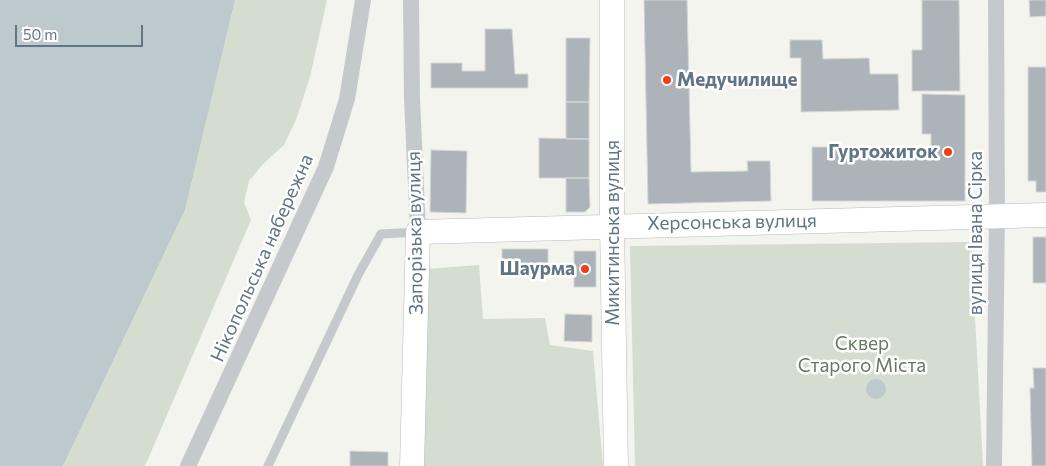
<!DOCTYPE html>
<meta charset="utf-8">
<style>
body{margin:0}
#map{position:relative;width:1046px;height:466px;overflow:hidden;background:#f4f4ef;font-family:Commissioner,sans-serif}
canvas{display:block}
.scale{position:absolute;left:15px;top:25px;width:128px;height:22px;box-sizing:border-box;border:2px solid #617583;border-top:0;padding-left:6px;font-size:15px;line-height:18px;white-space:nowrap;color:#617583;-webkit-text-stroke:4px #fff;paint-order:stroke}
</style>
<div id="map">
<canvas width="1046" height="466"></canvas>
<div class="scale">50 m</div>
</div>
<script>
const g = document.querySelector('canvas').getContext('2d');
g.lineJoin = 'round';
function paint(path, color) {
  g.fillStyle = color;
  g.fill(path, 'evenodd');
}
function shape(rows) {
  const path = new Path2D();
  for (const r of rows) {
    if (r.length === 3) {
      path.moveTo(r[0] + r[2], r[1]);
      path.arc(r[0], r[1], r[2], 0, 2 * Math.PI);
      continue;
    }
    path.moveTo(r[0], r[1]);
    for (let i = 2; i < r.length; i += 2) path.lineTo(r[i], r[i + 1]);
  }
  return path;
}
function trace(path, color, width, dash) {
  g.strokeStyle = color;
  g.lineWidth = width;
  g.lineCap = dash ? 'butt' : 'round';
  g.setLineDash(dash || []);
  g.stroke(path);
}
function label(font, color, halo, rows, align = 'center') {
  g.font = font + ' Commissioner,sans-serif';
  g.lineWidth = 5;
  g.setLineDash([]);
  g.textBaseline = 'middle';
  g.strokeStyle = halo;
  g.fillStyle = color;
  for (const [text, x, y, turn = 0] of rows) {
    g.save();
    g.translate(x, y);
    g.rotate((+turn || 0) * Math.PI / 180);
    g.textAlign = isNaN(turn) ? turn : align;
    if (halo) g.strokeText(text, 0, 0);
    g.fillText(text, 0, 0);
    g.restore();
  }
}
paint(shape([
 [235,0,327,0,310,77,296,120,284,145,263,164,249,181,244,202,251,220,145,466,63,466,185,210],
 [971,242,983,466,635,466,630,246],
 [479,265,483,319,545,318,550,345,593,351,603,466,423,466,425,269]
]), '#d5dcd0');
paint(shape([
 [0,0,235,0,185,210,63,466,0,466],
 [876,389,10]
]), '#bcc9cd');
const building = shape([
 [644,0,687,0,691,172,748,171,747,161,770,161,771,201,648,204,644,0],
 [922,0,959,0,960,91,912,91,912,50,922,50,922,0],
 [1029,0,1046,0,1046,16,1030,17,1029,0],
 [485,29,512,29,515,74,528,74,528,88,431,88,431,63,462,63,462,71,485,71,485,29],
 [566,38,590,38,589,102,566,102,566,38],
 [790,40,822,40,823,59,869,58,870,74,898,74,899,110,801,112,801,58,790,58,790,40],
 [1028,67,1046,67,1046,192,1036,192,1036,181,1028,181,1028,67],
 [922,94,965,95,965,201,812,201,812,147,845,147,845,157,931,157,931,134,922,134,922,94],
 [566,102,589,102,589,139,566,139,566,102],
 [539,138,589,139,589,178,539,178,539,138],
 [431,150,467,151,466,213,430,212,431,150],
 [566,178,589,178,590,207,585,212,566,212,566,178],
 [1033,237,1046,237,1046,283,1033,283,1033,237],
 [502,249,548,249,548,272,502,272,502,249],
 [574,251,596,251,596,287,574,287,574,251],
 [565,314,592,315,592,342,564,341,565,314],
 [1033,368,1046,368,1046,466,1032,466,1030,388,1034,388,1033,368],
 [350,451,388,452,388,466,350,466,350,451]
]);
paint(building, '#adb4b9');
trace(building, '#d5d5d3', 1);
const secondary = shape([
 [612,0,612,225,616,466],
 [412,466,418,232,1046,215]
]);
trace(secondary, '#b5bbbf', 25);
trace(shape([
 [268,466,358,275,381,234,418,232]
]), '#c6c9cc', 9);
trace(shape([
 [411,0,412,99,418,232],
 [188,466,326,167,347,99,363,0],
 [994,466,997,215,996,0]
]), '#c6c9cc', 16);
trace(secondary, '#fff', 24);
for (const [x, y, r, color] of [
 [667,80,5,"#f14013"],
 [948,152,5,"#f14013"],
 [585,269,5,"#f14013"]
]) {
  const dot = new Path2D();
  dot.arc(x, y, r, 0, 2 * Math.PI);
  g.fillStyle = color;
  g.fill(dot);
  trace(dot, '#fff', 2);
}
label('bold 19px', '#617583', '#fff', [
 ["Медучилище",677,80,"left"],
 ["Гуртожиток",938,152],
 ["Шаурма",575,269]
], 'right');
label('19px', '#617583', '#fff', [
 ["Херсонська вулиця",732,222,-1],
 ["Запорізька вулиця",415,233,-91],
 ["Микитинська вулиця",613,233,-90],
 ["вулиця Івана Сірка",976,233,-90],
 ["Нікопольська набережна",262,258,-66]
]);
label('19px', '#667a60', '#fff', [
 ["Сквер",862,344],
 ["Старого Міста",862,366]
]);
</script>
